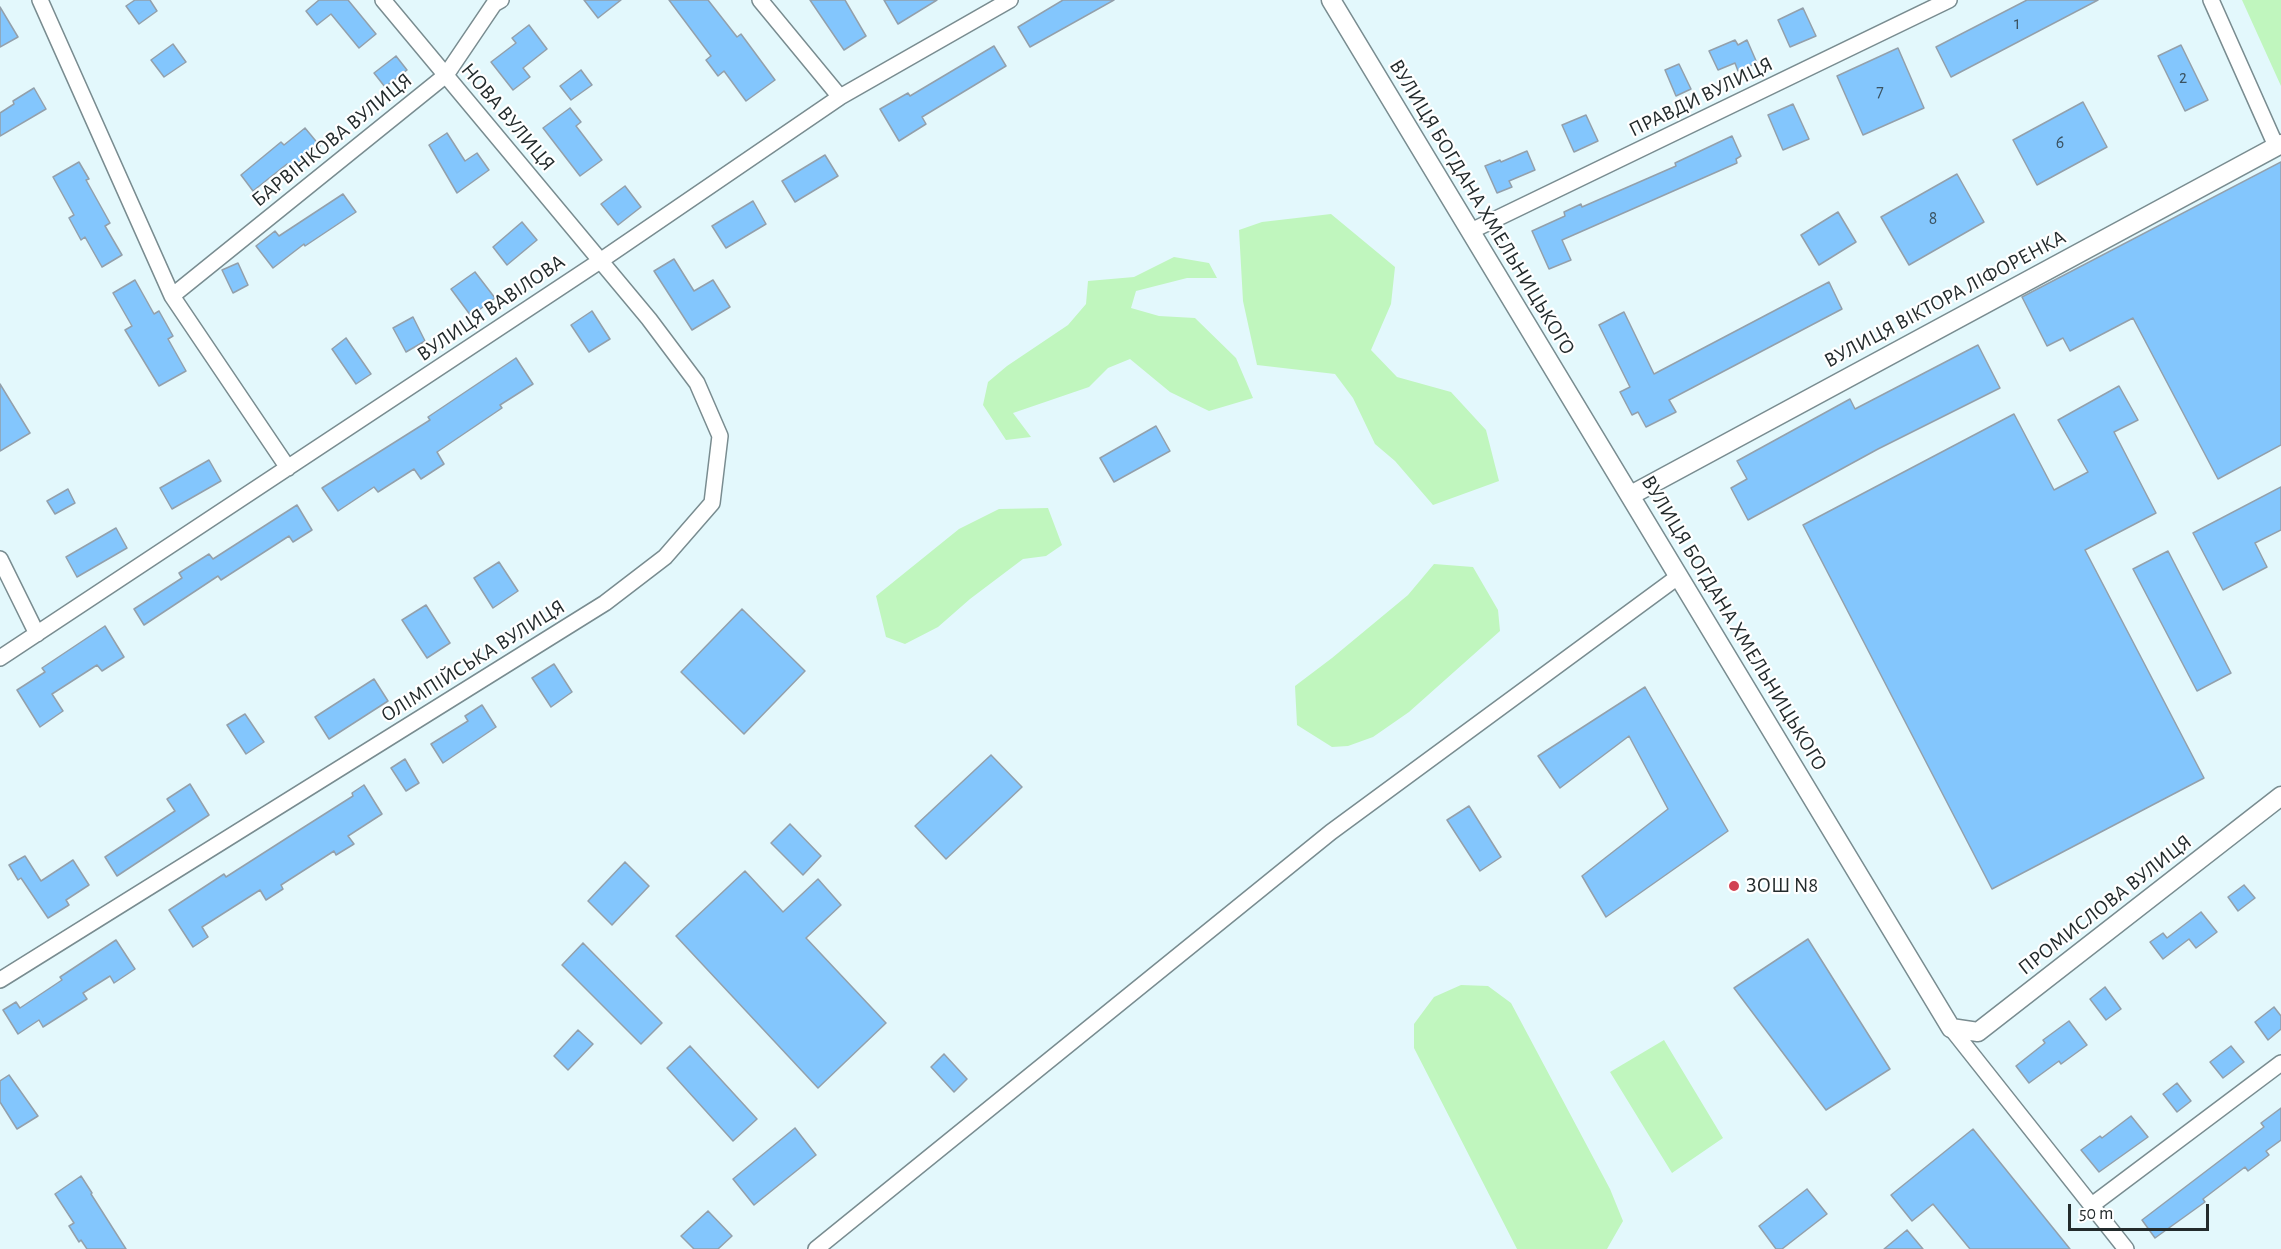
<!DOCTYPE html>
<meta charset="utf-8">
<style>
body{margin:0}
#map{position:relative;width:2281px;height:1249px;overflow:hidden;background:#e3f8fc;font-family:"Alegreya Sans",sans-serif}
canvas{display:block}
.scale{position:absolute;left:2068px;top:1204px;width:141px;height:27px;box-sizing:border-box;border:3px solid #232b2c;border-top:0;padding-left:8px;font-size:18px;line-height:21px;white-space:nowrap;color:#232b2c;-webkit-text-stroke:4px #fff;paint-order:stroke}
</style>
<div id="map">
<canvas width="2281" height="1249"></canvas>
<div class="scale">50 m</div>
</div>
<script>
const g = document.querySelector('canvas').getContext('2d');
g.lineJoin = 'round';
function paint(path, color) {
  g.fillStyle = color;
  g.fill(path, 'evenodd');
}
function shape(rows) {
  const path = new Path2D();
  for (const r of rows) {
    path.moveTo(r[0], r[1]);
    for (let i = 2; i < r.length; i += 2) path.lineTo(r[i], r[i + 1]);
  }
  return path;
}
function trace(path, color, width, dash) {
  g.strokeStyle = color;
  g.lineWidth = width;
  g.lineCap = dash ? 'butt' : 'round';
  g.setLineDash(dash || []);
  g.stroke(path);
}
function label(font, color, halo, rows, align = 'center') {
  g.font = font + ' "Alegreya Sans",sans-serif';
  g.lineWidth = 4.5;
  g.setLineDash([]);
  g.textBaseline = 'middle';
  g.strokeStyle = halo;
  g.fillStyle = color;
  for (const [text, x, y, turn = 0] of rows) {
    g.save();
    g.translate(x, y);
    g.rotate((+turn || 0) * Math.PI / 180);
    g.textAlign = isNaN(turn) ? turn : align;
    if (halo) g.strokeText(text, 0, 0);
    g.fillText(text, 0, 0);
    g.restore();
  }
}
paint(shape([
 [2242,0,2281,0,2281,86],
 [1331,214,1395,267,1391,304,1371,350,1397,377,1451,392,1486,430,1499,481,1433,505,1395,461,1375,444,1353,398,1335,374,1257,365,1243,301,1239,230,1262,222],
 [1174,257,1209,263,1217,278,1187,278,1136,291,1131,308,1159,316,1195,318,1236,358,1253,398,1209,411,1170,392,1130,359,1108,368,1089,387,1013,413,1031,437,1006,440,983,405,988,382,1007,366,1068,325,1086,304,1088,281,1134,277],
 [1048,508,1062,545,1046,556,1023,559,970,599,938,627,905,644,886,637,876,596,959,529,999,509],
 [1434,564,1473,567,1498,610,1500,631,1409,712,1373,737,1348,746,1332,747,1297,725,1295,686,1332,658,1408,595],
 [1461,985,1488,986,1511,1003,1610,1189,1623,1221,1607,1249,1517,1249,1414,1048,1414,1024,1434,997],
 [1664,1040,1723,1138,1672,1173,1610,1072]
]), '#c0f6be');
const building = shape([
 [135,0,150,0,157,11,139,24,126,6,135,0],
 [319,0,348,0,376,34,359,48,331,14,317,25,306,11,319,0],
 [584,0,621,0,598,18,584,0],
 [669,0,708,0,737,37,741,34,775,80,746,101,724,71,718,76,706,60,711,56,669,0],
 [810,0,845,0,866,36,844,50,810,0],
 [884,0,937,0,898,24,884,0],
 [1063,0,1114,0,1030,47,1018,27,1063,0],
 [2027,0,2098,0,1951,77,1936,47,2027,0],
 [0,7,18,37,0,47,0,7],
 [1803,8,1816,36,1790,47,1778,20,1803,8],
 [529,25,547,49,523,68,530,77,513,90,491,62,516,43,512,38,529,25],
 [1735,40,1738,45,1747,40,1757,63,1738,71,1735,63,1718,70,1709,51,1735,40],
 [173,44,186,62,164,77,151,60,173,44],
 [2181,45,2208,100,2185,111,2158,56,2181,45],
 [994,46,1006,66,922,117,926,124,899,141,880,109,908,93,910,96,994,46],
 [1898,48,1924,108,1863,135,1837,76,1898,48],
 [396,56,407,70,385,87,374,73,396,56],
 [1679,64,1691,89,1676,96,1665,70,1679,64],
 [581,70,592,85,571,100,560,86,581,70],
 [34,88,46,109,0,136,0,113,14,104,13,101,34,88],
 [2083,102,2107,147,2037,185,2013,140,2083,102],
 [1793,104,1809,139,1783,150,1768,115,1793,104],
 [570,108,581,122,576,126,602,160,580,176,543,128,570,108],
 [1586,115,1598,141,1574,152,1562,125,1586,115],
 [305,128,320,146,291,169,287,164,253,191,241,175,281,142,284,145,305,128],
 [447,133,465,161,477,153,489,170,457,193,429,145,447,133],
 [1732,136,1741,156,1736,159,1737,163,1562,240,1571,260,1549,269,1532,231,1565,216,1564,212,1581,204,1582,207,1676,166,1675,163,1732,136],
 [1527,151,1535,170,1509,181,1512,187,1497,193,1485,166,1500,160,1501,162,1527,151],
 [825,155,838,176,795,202,782,181,825,155],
 [79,162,89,179,86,180,110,223,105,226,122,255,102,267,85,237,81,240,69,218,74,215,53,177,79,162],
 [2281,162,2281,445,2218,479,2133,318,2070,351,2063,338,2047,346,2022,297,2281,162],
 [1957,174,1984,222,1909,265,1881,217,1957,174],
 [625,186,641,207,618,225,601,204,625,186],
 [343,194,356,212,305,246,304,244,273,268,256,246,275,231,279,236,343,194],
 [753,201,766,224,726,248,712,226,753,201],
 [1838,212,1856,242,1819,265,1801,235,1838,212],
 [522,222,537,240,507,265,493,247,522,222],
 [674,259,694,291,713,280,730,307,692,330,654,271,674,259],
 [238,263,248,285,233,293,222,270,238,263],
 [475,272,495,298,471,316,451,289,475,272],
 [135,280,154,314,159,311,173,336,168,339,186,371,159,386,125,330,132,326,113,293,135,280],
 [1829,282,1842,309,1669,400,1676,412,1646,427,1638,412,1632,415,1620,392,1630,387,1599,325,1624,312,1654,374,1829,282],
 [592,311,610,339,589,352,571,325,592,311],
 [413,317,425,341,406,352,393,328,413,317],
 [346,338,371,374,356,384,332,349,346,338],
 [1978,345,2000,388,1878,449,1748,520,1731,488,1747,479,1737,461,1850,399,1855,409,1978,345],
 [516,358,533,384,500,405,502,408,437,452,444,464,421,479,414,469,378,492,374,487,338,511,322,488,430,420,428,417,516,358],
 [0,384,30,433,0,451,0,384],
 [2119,386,2138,420,2114,432,2156,513,2085,550,2204,778,1992,889,1803,525,2014,414,2054,490,2088,472,2058,420,2119,386],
 [1156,426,1170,451,1114,482,1100,458,1156,426],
 [209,460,221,481,172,509,160,488,209,460],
 [2281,487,2281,530,2255,543,2267,567,2223,590,2193,533,2281,487],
 [68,489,75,503,55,514,47,501,68,489],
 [297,505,312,530,293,542,289,536,221,580,218,576,144,625,134,609,182,578,179,573,209,554,213,559,297,505],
 [116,528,127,548,77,577,66,557,116,528],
 [2168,551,2231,673,2197,691,2133,569,2168,551],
 [499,562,518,591,493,608,474,578,499,562],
 [426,605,450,643,427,658,402,620,426,605],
 [742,609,805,671,744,734,681,672,742,609],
 [105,626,124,657,102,671,97,665,52,694,63,711,40,727,17,690,45,672,42,668,105,626],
 [554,664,572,692,551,707,532,678,554,664],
 [374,679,388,701,329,739,315,717,374,679],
 [1645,687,1728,831,1606,917,1582,876,1668,809,1629,736,1560,788,1538,756,1645,687],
 [482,705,496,727,443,763,431,744,468,721,465,716,482,705],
 [245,714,264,742,246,754,227,725,245,714],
 [991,755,1022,787,946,859,915,826,991,755],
 [405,759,419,783,406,791,391,768,405,759],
 [190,784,209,815,117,876,105,857,175,811,167,799,190,784],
 [364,785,382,814,348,836,354,844,336,855,334,851,281,885,283,889,266,900,260,890,202,927,208,937,193,947,169,910,224,874,226,877,301,829,353,796,352,793,364,785],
 [1469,806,1501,857,1480,871,1447,820,1469,806],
 [790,824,821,856,803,875,771,843,790,824],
 [25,856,41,881,73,860,89,885,66,900,69,905,48,918,21,878,18,880,9,865,25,856],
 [625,862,649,886,612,925,588,901,625,862],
 [745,871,783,912,818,879,841,905,806,938,886,1023,818,1088,676,936,745,871],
 [2244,885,2255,898,2238,911,2228,897,2244,885],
 [2201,912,2217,932,2196,948,2189,939,2163,959,2150,942,2163,933,2167,938,2201,912],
 [1808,939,1890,1069,1826,1110,1734,988,1808,939],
 [116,940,135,969,114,983,110,976,83,993,87,999,43,1027,39,1020,18,1034,3,1010,16,1002,20,1008,62,980,60,977,116,940],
 [583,943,662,1023,641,1044,562,965,583,943],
 [2105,987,2121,1009,2106,1020,2090,999,2105,987],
 [2274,1007,2281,1016,2281,1029,2268,1040,2255,1022,2274,1007],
 [2069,1021,2087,1045,2061,1064,2059,1061,2029,1083,2016,1066,2045,1043,2043,1040,2069,1021],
 [578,1030,593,1044,568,1070,554,1056,578,1030],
 [690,1046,757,1119,733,1141,667,1068,690,1046],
 [2231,1046,2244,1062,2223,1078,2210,1062,2231,1046],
 [944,1054,967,1079,954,1092,931,1067,944,1054],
 [9,1075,38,1116,17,1129,0,1102,0,1081,9,1075],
 [2177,1083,2191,1101,2177,1112,2163,1094,2177,1083],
 [2281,1108,2281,1140,2266,1151,2269,1155,2248,1171,2245,1167,2203,1199,2205,1202,2155,1238,2142,1220,2264,1127,2261,1123,2281,1108],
 [2131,1116,2148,1137,2099,1172,2081,1150,2100,1136,2102,1138,2131,1116],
 [795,1128,816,1155,754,1205,733,1179,795,1128],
 [1973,1129,2070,1249,1970,1249,1933,1204,1912,1221,1891,1195,1973,1129],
 [81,1176,92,1193,91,1194,126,1249,87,1249,81,1240,79,1242,69,1226,74,1223,55,1194,81,1176],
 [1807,1189,1827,1214,1782,1249,1776,1249,1759,1226,1807,1189],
 [708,1211,732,1236,718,1249,694,1249,681,1236,708,1211],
 [1907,1230,1923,1249,1884,1249,1907,1230]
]);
paint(building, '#83c6fd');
trace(building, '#93a0ab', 1.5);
const minor = shape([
 [40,0,172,296,288,468],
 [760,0,840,97],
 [2211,0,2276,146],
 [1471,231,1949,0],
 [172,296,446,75,494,4,501,0],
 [0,559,37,634],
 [0,658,600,261,840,97,1010,0],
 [0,980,605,603,665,557,712,503,720,436,697,383,649,319,383,0],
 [1951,1028,2126,1249],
 [2092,1205,2281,1063],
 [816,1249,1331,832,1679,576]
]);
const tertiary = shape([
 [1331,0,1951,1028,1978,1032,2281,796],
 [1631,495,2281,144]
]);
trace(minor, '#798c90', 18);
trace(tertiary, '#798c90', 21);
trace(minor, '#fff', 15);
trace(tertiary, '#fff', 18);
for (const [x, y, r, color] of [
 [1734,886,6,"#d24252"]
]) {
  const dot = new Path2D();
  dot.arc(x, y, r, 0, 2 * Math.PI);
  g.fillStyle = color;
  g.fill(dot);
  trace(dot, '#fff', 2);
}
label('18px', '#3b5260', null, [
 ["1",2017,24],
 ["2",2183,78],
 ["7",1880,92],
 ["6",2060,143],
 ["8",1933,219]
]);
label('21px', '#232b2c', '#fff', [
 ["ПРАВДИ ВУЛИЦЯ",1701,97,-26],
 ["НОВА ВУЛИЦЯ",508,117,50],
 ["БАРВІНКОВА ВУЛИЦЯ",332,140,-39],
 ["ВУЛИЦЯ БОГДАНА ХМЕЛЬНИЦЬКОГО",1482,207,59],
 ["ВУЛИЦЯ ВІКТОРА ЛІФОРЕНКА",1945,299,-28],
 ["ВУЛИЦЯ ВАВІЛОВА",491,308,-34],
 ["ВУЛИЦЯ БОГДАНА ХМЕЛЬНИЦЬКОГО",1734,623,59],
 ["ОЛІМПІЙСЬКА ВУЛИЦЯ",473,661,-32],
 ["ПРОМИСЛОВА ВУЛИЦЯ",2105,905,-38]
]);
label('21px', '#232b2c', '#fff', [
 ["ЗОШ N8",1746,886]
], 'left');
</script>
